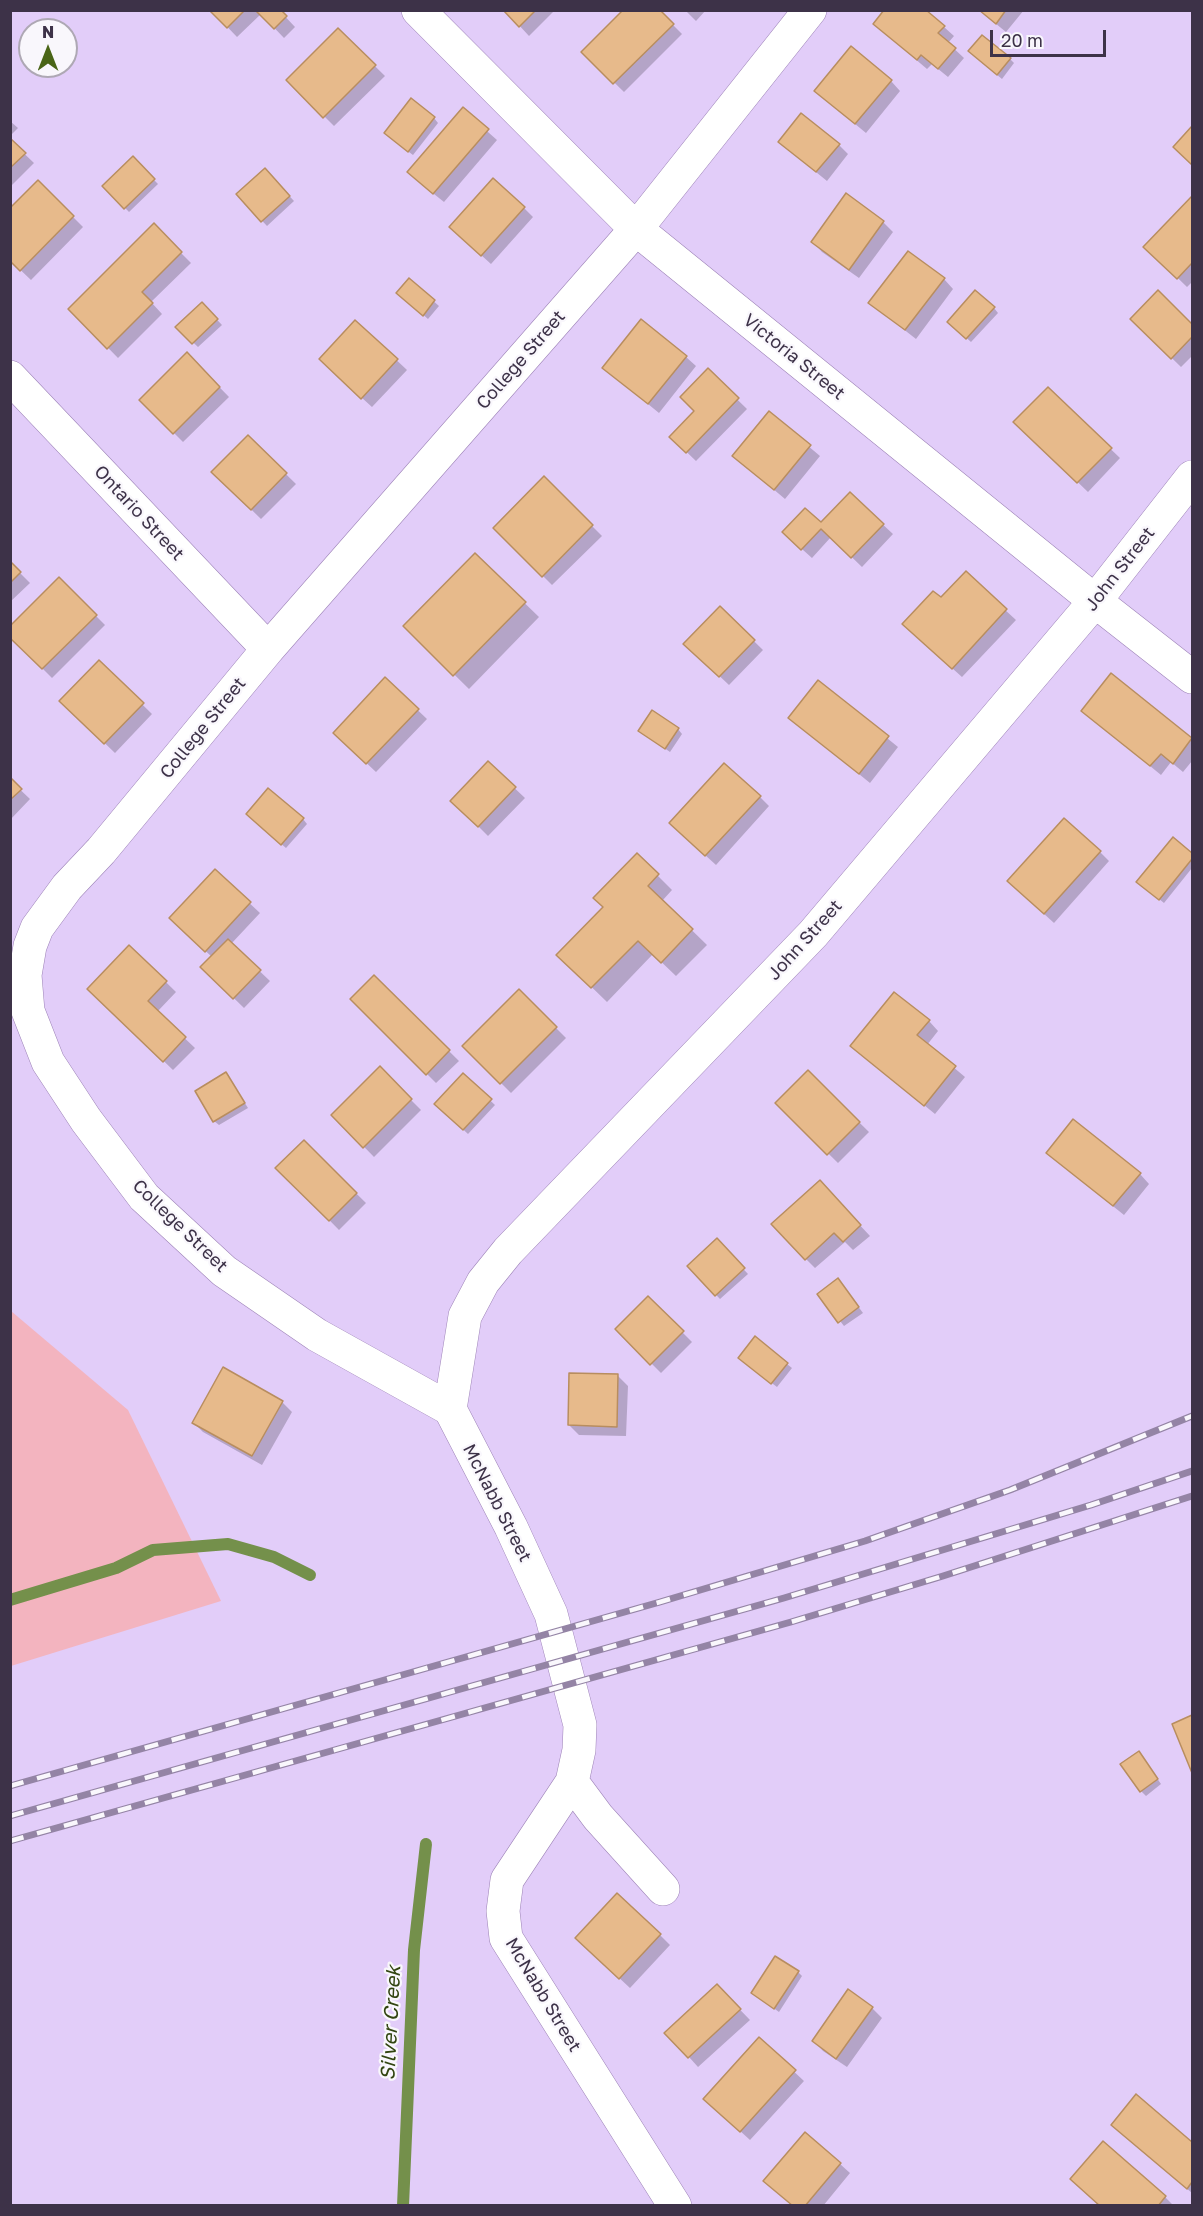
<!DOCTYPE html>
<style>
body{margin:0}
#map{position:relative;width:1203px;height:2216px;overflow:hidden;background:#e2cdf9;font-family:"Golos Text",sans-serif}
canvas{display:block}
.frame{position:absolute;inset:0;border:12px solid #3d3248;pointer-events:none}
.north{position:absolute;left:18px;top:18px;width:60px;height:60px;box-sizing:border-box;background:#f9f7fc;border:2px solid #aea8b4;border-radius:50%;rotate:0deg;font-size:16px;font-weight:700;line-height:24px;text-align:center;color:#3d3248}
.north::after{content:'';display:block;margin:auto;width:21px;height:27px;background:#4a6517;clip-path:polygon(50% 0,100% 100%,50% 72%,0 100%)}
.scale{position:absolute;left:990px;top:30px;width:116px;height:27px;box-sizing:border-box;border:3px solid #3d3248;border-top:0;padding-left:8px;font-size:18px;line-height:21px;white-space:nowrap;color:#3d3248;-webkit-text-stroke:4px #f9f7fc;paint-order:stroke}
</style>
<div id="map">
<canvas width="1203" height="2216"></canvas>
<div class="frame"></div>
<div class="north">N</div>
<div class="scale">20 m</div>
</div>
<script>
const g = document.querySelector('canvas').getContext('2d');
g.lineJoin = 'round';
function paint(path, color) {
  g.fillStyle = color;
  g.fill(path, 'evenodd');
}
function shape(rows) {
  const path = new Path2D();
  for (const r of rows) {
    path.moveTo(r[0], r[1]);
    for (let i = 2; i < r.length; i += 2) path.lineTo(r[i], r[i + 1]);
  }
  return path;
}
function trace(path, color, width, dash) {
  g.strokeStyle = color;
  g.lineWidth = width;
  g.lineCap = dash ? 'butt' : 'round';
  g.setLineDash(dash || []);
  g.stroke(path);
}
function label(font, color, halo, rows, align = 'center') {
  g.font = font + ' "Golos Text",sans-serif';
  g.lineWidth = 4.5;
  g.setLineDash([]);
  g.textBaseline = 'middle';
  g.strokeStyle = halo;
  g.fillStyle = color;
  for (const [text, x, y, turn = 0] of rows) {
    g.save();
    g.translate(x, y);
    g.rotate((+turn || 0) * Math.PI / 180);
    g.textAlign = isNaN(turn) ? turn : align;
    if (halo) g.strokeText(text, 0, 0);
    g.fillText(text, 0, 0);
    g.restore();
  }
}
paint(shape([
 [11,1311,128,1410,221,1601,11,1666]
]), '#f3b4bf');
paint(shape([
 [211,10,279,10,295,27,284,38,261,14,237,37],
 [505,10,555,10,529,36],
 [658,10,682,34,624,92,583,52],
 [685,10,706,10,696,21],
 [979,10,1024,10,1006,32],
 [874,24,944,27,954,36,948,43,964,58,948,77,932,64,927,69],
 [338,30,385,76,334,126,288,80],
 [974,56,1010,59,1014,63,1002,79],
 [891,81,900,91,866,133,826,100],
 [463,110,497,140,444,202,419,182],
 [434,118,438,123,413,155,390,138],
 [10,121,18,128,10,136],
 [10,140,34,163,10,187],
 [839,145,848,154,827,181,790,151],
 [133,159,158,184,129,212,104,186],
 [265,170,294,201,267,226,238,195],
 [38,182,83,227,31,280,10,260],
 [1192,198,1192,282,1187,287,1146,247],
 [524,208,533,217,491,264,460,236],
 [883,222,893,232,859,278,822,252,813,242],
 [154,226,191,263,151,302,162,314,118,358,70,309],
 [944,279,953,289,916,339,870,303],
 [409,280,439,306,428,319,403,297],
 [1158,293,1192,326,1192,356,1181,367,1132,319],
 [202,304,222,325,198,347,177,327],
 [994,308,998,313,971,342,949,322],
 [356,322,407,370,372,407,330,369],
 [187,354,229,397,183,442,141,400],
 [686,357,696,366,659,413,604,368],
 [708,371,747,409,696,461,671,437,696,411],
 [1048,389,1120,458,1088,492,1015,422],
 [769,413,820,456,785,499,734,456],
 [248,437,296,484,261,519,213,472],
 [544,478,602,536,552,585,495,528],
 [850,494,893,534,862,567,831,537,812,558,793,541,821,525],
 [475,555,539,617,469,689,405,626],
 [10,563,30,583,10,602],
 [966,574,1016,620,962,677,914,634,941,599],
 [59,579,105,625,52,678,10,636],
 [720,608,763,650,729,685,695,653],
 [99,662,152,714,115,753,61,701],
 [1111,675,1192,740,1192,761,1183,772,1171,762,1161,775,1083,711],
 [385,679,427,719,376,772,344,742],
 [818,682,898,747,870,783,790,718],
 [678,729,682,734,670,752,640,731],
 [488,763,525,798,488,836,453,801],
 [10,780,30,799,10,820],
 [760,797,769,806,716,865,681,833],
 [252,819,303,819,307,824,286,848],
 [1173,839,1192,855,1192,868,1164,903,1143,886],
 [1100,852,1109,861,1054,923,1019,891],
 [637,855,672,890,662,901,707,945,676,976,653,954,607,1002,573,969,604,907],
 [215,871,260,913,231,944,270,981,244,1008,202,967,212,957,181,928],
 [130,947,176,992,157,1012,195,1048,173,1070,89,989],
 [374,977,459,1061,436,1083,352,999],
 [519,991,566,1038,511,1093,464,1046],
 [929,1021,938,1031,927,1045,965,1077,935,1114,852,1046],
 [380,1069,421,1110,374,1157,333,1115],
 [808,1072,869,1132,838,1163,777,1103],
 [226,1074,248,1108,219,1125,214,1121],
 [463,1075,495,1105,468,1134,436,1104],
 [304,1142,366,1203,339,1230,278,1168],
 [1058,1162,1140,1174,1149,1184,1124,1215],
 [829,1192,870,1236,853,1250,845,1242,815,1268,806,1259],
 [717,1241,748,1274,720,1299,689,1266],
 [842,1285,863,1313,844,1326,819,1294],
 [648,1298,692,1342,661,1373,617,1329],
 [755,1339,792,1368,777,1387,744,1362],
 [618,1376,628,1386,626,1436,579,1435,569,1425],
 [282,1402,292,1412,262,1465,203,1432,194,1423],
 [1192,1717,1192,1769,1174,1725],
 [1143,1758,1161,1784,1146,1796,1141,1791],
 [660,1935,670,1945,630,1988,587,1948],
 [798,1972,802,1976,779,2012,753,1993],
 [717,1986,750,2020,698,2067,689,2057],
 [872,2008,882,2018,847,2067,823,2051,814,2041],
 [759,2039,804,2081,750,2140,715,2108],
 [1137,2096,1192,2144,1192,2193,1122,2134],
 [1103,2143,1165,2197,1174,2206,1101,2206],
 [840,2164,850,2173,823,2206,793,2206]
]), '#0003');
trace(shape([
 [10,1600,116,1568,153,1550,228,1544,274,1557,310,1575],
 [403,2206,414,1950,426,1844]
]), '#74904b', 12);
const building = shape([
 [209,10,245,10,227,28,209,10],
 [255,10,281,10,287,16,274,29,255,10],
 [503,10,536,10,519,27,503,10],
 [623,10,660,10,674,24,613,84,581,52,623,10],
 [884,10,926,10,945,26,938,33,956,48,938,69,921,55,917,60,873,24,884,10],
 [979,10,1006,10,996,24,979,10],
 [338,28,376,65,323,118,286,80,338,28],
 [982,35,1011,58,997,75,968,51,982,35],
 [851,46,892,80,855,124,814,91,851,46],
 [411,98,435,117,408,152,384,133,411,98],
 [463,107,489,129,433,194,407,172,463,107],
 [801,113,840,144,816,172,778,142,801,113],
 [1192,126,1192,165,1173,147,1192,126],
 [10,138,26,153,10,168,10,138],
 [133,156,155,179,124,209,102,186,133,156],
 [265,168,290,196,261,222,236,194,265,168],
 [493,178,525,207,481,256,449,227,493,178],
 [38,180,74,216,20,271,10,261,10,208,38,180],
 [846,193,884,221,849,270,811,242,846,193],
 [1192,196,1192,263,1177,279,1143,247,1192,196],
 [154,223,182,252,142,292,153,303,107,349,68,309,154,223],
 [908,251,945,278,905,330,868,303,908,251],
 [409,278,435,300,423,316,396,293,409,278],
 [975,290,995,307,966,339,947,322,975,290],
 [1158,290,1192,324,1192,337,1171,359,1130,319,1158,290],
 [202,302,218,319,192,344,175,327,202,302],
 [641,319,687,356,648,404,602,368,641,319],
 [355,320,398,359,361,399,319,359,355,320],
 [187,352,220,387,173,434,139,400,187,352],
 [708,368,739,398,686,453,669,437,694,411,680,397,708,368],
 [1048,387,1112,448,1077,483,1013,422,1048,387],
 [769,411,811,445,774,490,732,456,769,411],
 [248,435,287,473,251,510,211,472,248,435],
 [544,476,593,525,542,577,493,528,544,476],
 [850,492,884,524,851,558,821,529,801,550,782,532,805,508,821,522,850,492],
 [475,553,526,602,453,676,403,626,475,553],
 [10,561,21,572,10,583,10,561],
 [966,571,1007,609,952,669,902,624,933,591,941,597,966,571],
 [59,577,97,615,42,669,10,638,10,626,59,577],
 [720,606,755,640,719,677,683,644,720,606],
 [99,660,144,703,104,744,59,701,99,660],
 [1111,673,1192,738,1173,764,1161,754,1150,766,1081,711,1111,673],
 [385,677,419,709,366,764,333,733,385,677],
 [818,680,889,736,859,774,788,718,818,680],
 [652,710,679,728,665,749,638,731,652,710],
 [488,761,516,787,478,827,450,801,488,761],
 [724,763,761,796,705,856,669,823,724,763],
 [10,777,22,789,10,800,10,777],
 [268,788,304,818,281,845,246,814,268,788],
 [1064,818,1101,851,1044,914,1007,881,1064,818],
 [1173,837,1192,853,1192,859,1159,900,1136,882,1173,837],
 [637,853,659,874,648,886,693,929,661,963,638,941,591,988,556,955,603,907,593,898,637,853],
 [215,869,251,902,205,952,169,918,215,869],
 [228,939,261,970,233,999,200,967,228,939],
 [129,945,167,981,148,1001,186,1037,163,1062,87,989,129,945],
 [374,975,450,1050,426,1075,350,999,374,975],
 [519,989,557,1027,500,1084,462,1046,519,989],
 [894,992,930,1020,917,1035,956,1066,924,1106,850,1046,894,992],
 [380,1066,412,1099,363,1148,331,1115,380,1066],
 [808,1070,860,1122,827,1155,775,1103,808,1070],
 [226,1072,245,1103,213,1122,195,1091,226,1072],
 [463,1073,492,1099,463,1130,434,1104,463,1073],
 [1073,1119,1141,1173,1113,1206,1046,1153,1073,1119],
 [304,1140,357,1193,329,1221,275,1168,304,1140],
 [820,1180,861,1225,843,1242,834,1233,805,1260,771,1224,820,1180],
 [717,1238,745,1268,715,1296,687,1266,717,1238],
 [838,1278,859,1307,838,1323,817,1294,838,1278],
 [648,1296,684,1331,650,1365,615,1329,648,1296],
 [755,1336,788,1363,771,1384,738,1358,755,1336],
 [223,1367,283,1401,252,1456,192,1423,223,1367],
 [569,1373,618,1374,617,1427,568,1425,569,1373],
 [1192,1715,1192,1773,1172,1724,1192,1715],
 [1139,1751,1158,1779,1140,1792,1120,1764,1139,1751],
 [617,1893,661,1934,619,1979,575,1938,617,1893],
 [775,1956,799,1971,774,2009,751,1993,775,1956],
 [717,1984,741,2009,688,2058,664,2033,717,1984],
 [848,1989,873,2007,836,2059,812,2041,848,1989],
 [759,2037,796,2070,740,2132,703,2099,759,2037],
 [1136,2094,1192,2142,1192,2182,1187,2189,1111,2125,1136,2094],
 [805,2132,841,2163,805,2206,793,2206,763,2181,805,2132],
 [1103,2141,1166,2196,1158,2206,1100,2206,1070,2179,1103,2141]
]);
paint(building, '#e7ba8b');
trace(building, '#b88d5f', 1.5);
const minor = shape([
 [418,10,636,229,1095,601,1192,677],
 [10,377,268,649],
 [450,1409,317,1335,224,1271,144,1197,86,1120,48,1062,28,1011,25,975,30,946,37,928,67,887,101,851,268,649,636,229,810,10],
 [450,1409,465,1316,483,1282,508,1251,813,934,1095,601,1192,477],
 [450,1409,511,1527,551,1614,580,1725,579,1750,572,1782,507,1880,503,1911,506,1938,675,2206],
 [572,1782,598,1817,663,1889]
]);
trace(minor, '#9d83b7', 34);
trace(minor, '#fff', 33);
const rail = shape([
 [10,1786,660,1602,865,1541,1010,1490,1192,1416],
 [10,1816,784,1598,1091,1505,1192,1471],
 [10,1841,791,1622,943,1576,1192,1496]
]);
trace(rail, '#9484a5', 7);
trace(rail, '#f9f7fc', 4.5, [14]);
label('18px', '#3d3248', '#f9f7fc', [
 ["Victoria Street",794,357,39],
 ["College Street",521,360,-49],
 ["Ontario Street",139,513,47],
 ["John Street",1120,569,-52],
 ["College Street",203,728,-51],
 ["John Street",805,940,-48],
 ["College Street",180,1226,44],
 ["McNabb Street",497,1503,63],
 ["McNabb Street",543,1995,59]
]);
label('italic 20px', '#324511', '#f9f7fc', [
 ["Silver Creek",391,2023,-87]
]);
</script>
